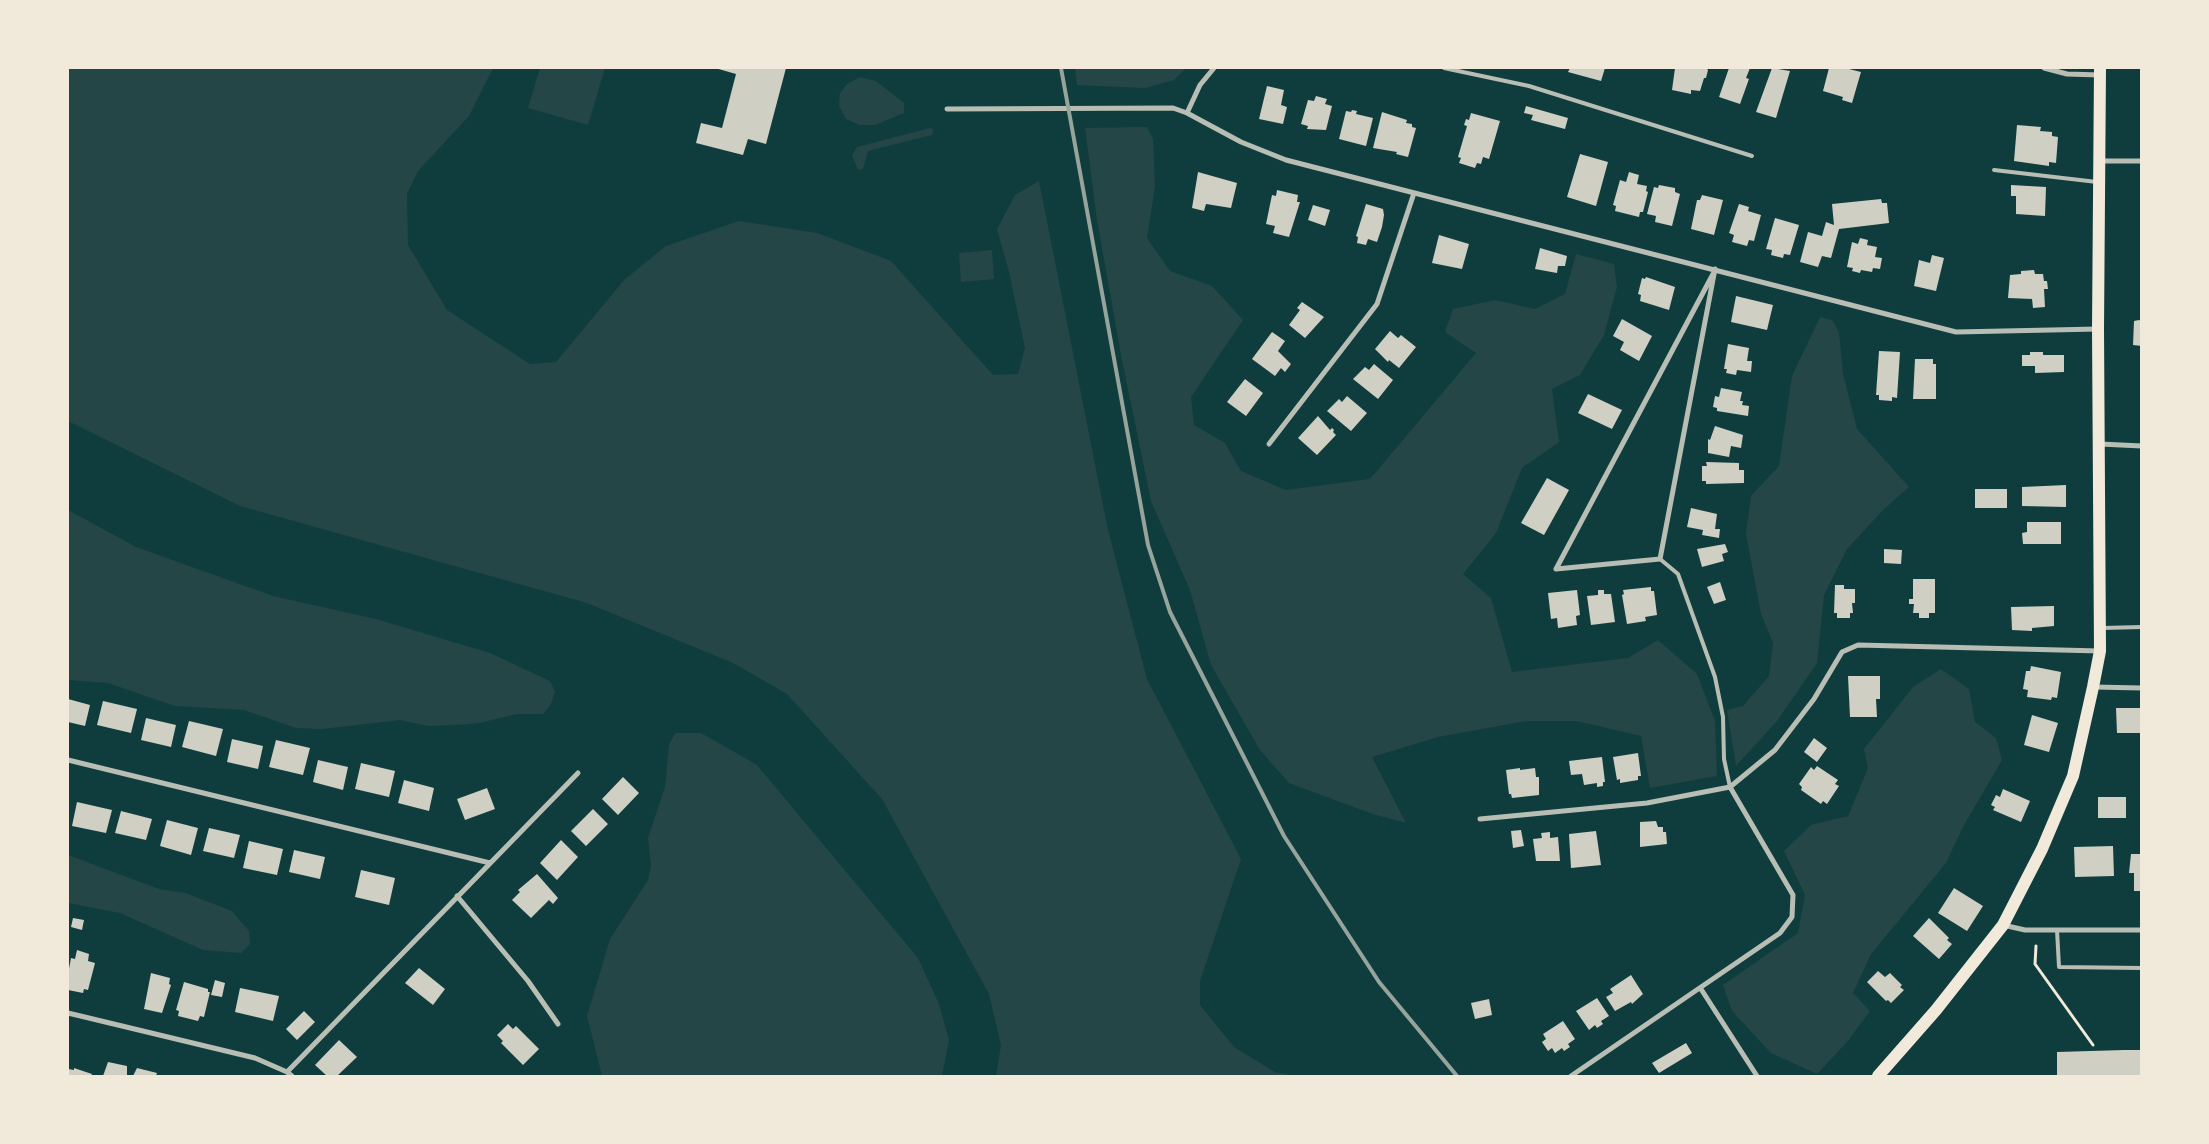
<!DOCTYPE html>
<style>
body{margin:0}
#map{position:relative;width:2209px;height:1144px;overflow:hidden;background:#0f3d3e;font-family:Manrope,sans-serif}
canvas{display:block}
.frame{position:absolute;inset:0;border:69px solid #f1e9da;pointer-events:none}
</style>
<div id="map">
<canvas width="2209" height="1144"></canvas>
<div class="frame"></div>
</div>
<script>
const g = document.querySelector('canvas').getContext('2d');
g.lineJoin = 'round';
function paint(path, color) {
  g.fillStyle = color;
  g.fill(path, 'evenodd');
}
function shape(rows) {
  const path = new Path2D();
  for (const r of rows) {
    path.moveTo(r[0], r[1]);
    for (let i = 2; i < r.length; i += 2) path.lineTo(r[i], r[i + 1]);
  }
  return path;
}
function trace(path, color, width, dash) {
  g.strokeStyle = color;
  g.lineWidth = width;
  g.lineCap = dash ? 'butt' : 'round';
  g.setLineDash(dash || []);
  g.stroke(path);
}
paint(shape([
 [68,68,493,68,469,116,418,171,407,194,408,245,447,310,530,364,556,362,624,280,666,246,739,221,817,233,891,261,993,375,1018,374,1025,348,1009,272,997,229,1015,195,1039,181,1108,530,1147,679,1241,859,1200,981,1200,1005,1234,1047,1275,1072,1296,1076,996,1076,1001,1045,989,994,882,799,787,694,733,663,587,603,240,506,68,421],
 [540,68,605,68,588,125,528,108],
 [1075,68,1186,68,1174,80,1145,88,1077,85],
 [860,77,876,81,904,103,904,113,875,125,860,125,846,119,839,106,840,93,847,84],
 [1147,127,1153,139,1155,187,1147,238,1170,271,1212,286,1243,320,1191,397,1194,425,1225,443,1241,471,1286,490,1370,479,1476,353,1445,332,1453,309,1495,300,1535,309,1565,294,1576,254,1614,264,1617,287,1604,335,1580,375,1552,389,1559,442,1522,468,1496,533,1463,574,1491,598,1512,672,1628,658,1658,640,1697,674,1715,721,1717,776,1650,788,1641,736,1577,721,1526,721,1438,737,1372,757,1406,823,1373,814,1289,783,1260,750,1211,665,1190,590,1151,501,1121,355,1097,220,1085,128],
 [930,128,934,130,932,135,868,151,863,169,858,170,852,155,857,147],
 [992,250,994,279,961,282,959,253],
 [1820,317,1832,320,1839,332,1843,374,1857,429,1909,487,1883,510,1847,549,1824,595,1817,663,1777,721,1736,766,1727,710,1743,706,1769,676,1773,643,1761,614,1746,534,1751,496,1779,466,1792,376],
 [68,510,136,547,273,596,376,619,490,653,550,681,555,692,551,704,543,714,517,714,479,723,455,725,428,726,400,720,322,729,296,728,244,710,175,706,108,683,68,680],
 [1941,669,1969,689,1975,722,1996,738,2002,760,1964,825,1946,863,1871,954,1853,993,1870,1011,1847,1042,1817,1074,1771,1053,1732,1011,1723,985,1798,933,1805,895,1784,851,1811,825,1848,816,1868,768,1864,749,1913,687],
 [675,733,701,733,757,765,918,958,939,1004,949,1040,942,1076,602,1076,587,1016,610,939,648,880,651,866,648,838,665,787,669,745],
 [68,855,159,889,185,893,232,911,249,931,250,944,241,953,203,950,120,913,68,903]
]), '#244646');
paint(shape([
 [715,68,786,68,766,144,748,139,743,155,696,143,701,123,722,128,736,74],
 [1570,68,1605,68,1601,81,1568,72],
 [1675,68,1706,68,1708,70,1706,78,1704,78,1700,91,1691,90,1691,94,1672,90],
 [1729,68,1750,68,1746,78,1749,79,1740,104,1719,97],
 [1772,68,1790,71,1776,118,1756,112],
 [1829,68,1845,68,1861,72,1852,103,1842,100,1843,97,1823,91],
 [1267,86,1284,90,1281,105,1287,107,1283,124,1259,119],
 [1316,96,1327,99,1325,104,1332,106,1326,130,1307,129,1308,126,1301,124,1308,100,1314,101],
 [1526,106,1568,118,1565,129,1531,120,1533,115,1524,113],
 [1352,110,1357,111,1356,114,1373,118,1366,146,1339,139,1346,111,1351,112],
 [1382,112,1407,120,1406,123,1412,124,1412,127,1416,128,1408,157,1396,154,1397,152,1373,148],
 [1471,113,1500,121,1489,159,1483,157,1481,164,1477,163,1475,168,1459,163,1461,158,1458,157,1467,126,1464,125,1466,119,1469,120],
 [2017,125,2041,127,2040,131,2052,132,2052,136,2058,137,2056,163,2049,162,2049,166,2014,161],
 [1580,154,1608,162,1596,206,1567,197],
 [1198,172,1237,183,1231,208,1206,204,1204,211,1192,208],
 [1629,172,1639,175,1637,184,1647,186,1646,191,1648,192,1643,212,1640,212,1639,217,1615,211,1616,206,1613,205,1620,180,1626,182],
 [1659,185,1675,188,1675,192,1680,194,1672,226,1655,222,1656,216,1647,214,1654,187,1658,188],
 [2011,185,2046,187,2045,216,2016,214,2016,196,2011,196],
 [1277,190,1298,195,1297,202,1300,202,1289,237,1273,233,1275,226,1266,224,1272,195,1276,196],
 [1702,195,1723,200,1714,235,1691,229,1697,200,1700,200],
 [1881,199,1882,203,1887,203,1889,223,1839,229,1831,258,1822,256,1818,267,1800,262,1808,232,1822,236,1826,222,1834,225,1832,204],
 [1366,204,1383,209,1384,215,1382,227,1377,242,1368,239,1366,245,1357,243,1358,237,1356,236],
 [1739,204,1749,207,1748,211,1761,215,1754,241,1749,240,1747,246,1732,242,1734,235,1729,233],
 [1313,205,1330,210,1325,226,1308,220],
 [1775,218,1799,225,1790,255,1784,254,1783,258,1771,255,1772,250,1766,249],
 [1439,235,1469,244,1462,269,1432,263],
 [1860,238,1868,240,1867,245,1877,247,1875,257,1882,258,1880,269,1873,268,1872,272,1861,270,1860,273,1852,271,1853,268,1847,267,1852,242,1858,244],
 [1540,248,1567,256,1565,266,1558,266,1557,273,1535,269],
 [1932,255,1944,258,1936,291,1914,286,1919,260,1930,263],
 [2034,270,2035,274,2043,274,2044,281,2047,281,2048,289,2044,289,2045,307,2033,308,2032,299,2008,298,2010,275,2021,274,2021,271],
 [1646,277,1675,287,1669,310,1640,301,1641,295,1638,294,1642,278,1645,279],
 [1736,296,1773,305,1767,330,1731,322],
 [1302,302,1324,317,1305,338,1289,325,1300,310,1297,308],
 [1622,319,1652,336,1639,361,1620,350,1624,342,1613,336],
 [2139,320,2142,321,2142,346,2133,345,2134,321],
 [1390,331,1398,338,1401,335,1416,347,1399,368,1389,360,1388,362,1375,349],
 [1272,332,1285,341,1278,351,1291,364,1285,372,1281,368,1275,376,1252,359],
 [1728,344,1749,348,1747,361,1752,361,1751,372,1737,370,1736,375,1726,373,1727,369,1724,369],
 [1879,351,1900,352,1897,398,1892,397,1892,401,1879,400,1879,395,1876,395],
 [2030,352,2043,352,2043,355,2064,355,2064,372,2035,373,2035,366,2022,366,2022,355,2030,355],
 [1915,359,1933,359,1933,364,1936,364,1936,399,1913,399],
 [1374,364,1393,380,1378,399,1353,379,1365,367,1369,370],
 [1245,379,1263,393,1246,416,1227,402],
 [1721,388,1742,392,1740,401,1743,401,1742,405,1749,406,1748,416,1717,411,1717,408,1713,407,1715,396,1719,397],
 [1588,394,1622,410,1612,429,1578,413],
 [1347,396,1367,413,1351,431,1327,411,1339,399,1342,402],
 [1318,416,1330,430,1332,428,1334,430,1333,432,1336,435,1317,455,1298,438],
 [1715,426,1743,435,1741,448,1731,446,1729,457,1708,453,1708,439,1710,440],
 [1706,462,1739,463,1739,470,1744,470,1744,483,1706,484,1706,481,1702,481,1702,466,1707,466],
 [1547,478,1569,490,1544,535,1521,523],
 [2066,485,2066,507,2022,506,2022,487],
 [1975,489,2007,489,2007,508,1975,508],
 [1691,508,1717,514,1715,529,1720,529,1719,538,1702,535,1703,530,1687,527],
 [2027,522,2061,522,2061,544,2023,544,2022,533,2027,532],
 [1725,544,1728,552,1722,554,1724,561,1702,567,1697,549],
 [1884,549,1902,550,1901,564,1884,563],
 [1913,579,1935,579,1935,613,1929,613,1929,618,1919,618,1919,613,1913,613,1914,604,1909,604,1909,599,1913,599],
 [1720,582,1726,600,1714,604,1707,587],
 [1835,585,1844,585,1844,589,1855,589,1855,603,1852,603,1853,613,1850,613,1850,618,1837,618,1837,613,1834,613],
 [1651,587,1651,591,1654,591,1657,615,1645,617,1646,621,1627,624,1622,595,1624,594,1623,590],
 [1577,590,1580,615,1576,616,1577,625,1558,628,1557,618,1551,619,1548,593],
 [1598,590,1604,590,1604,594,1611,594,1615,622,1591,625,1587,596,1598,595],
 [2054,606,2054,626,2032,628,2032,631,2012,630,2011,607],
 [2031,666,2061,672,2057,698,2052,697,2051,700,2027,697,2028,690,2023,689,2026,671,2030,671],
 [1848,676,1880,676,1880,699,1876,699,1877,717,1850,717],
 [68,699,90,705,85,726,68,722],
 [103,701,137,709,131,733,97,725],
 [2116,708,2142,708,2142,733,2117,733],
 [2032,715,2058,723,2049,752,2024,745],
 [146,718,176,725,171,747,141,740],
 [189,721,223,729,216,756,182,747],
 [1814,738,1827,748,1817,762,1804,752],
 [232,739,263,746,258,769,227,762],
 [276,740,310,748,303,775,269,767],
 [1638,753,1641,776,1638,776,1638,780,1620,783,1620,779,1617,780,1613,757],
 [1602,757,1605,782,1603,782,1603,786,1597,787,1597,783,1584,785,1582,774,1571,775,1569,761],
 [318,760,348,767,343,790,313,782],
 [361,763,395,771,389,797,355,789],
 [1817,766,1838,780,1835,784,1839,786,1827,804,1823,801,1821,804,1801,790,1802,787,1799,784,1811,767,1814,770],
 [1520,768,1520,770,1535,768,1536,777,1539,777,1539,795,1512,798,1511,794,1509,794,1506,770],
 [623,777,639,793,618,815,602,799],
 [404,780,434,788,429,811,398,803],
 [487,788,495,809,465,820,457,799],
 [2003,789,2030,801,2021,822,1993,810,1995,807,1991,805,1996,795,2000,797],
 [2098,797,2126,797,2126,818,2098,818],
 [77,802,112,810,106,833,72,826],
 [593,809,608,824,586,846,571,831],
 [121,811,152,819,146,840,115,833],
 [167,820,198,828,191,855,160,846],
 [1656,821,1658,827,1663,827,1663,832,1666,832,1667,844,1640,847,1640,822],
 [209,828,240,835,234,858,203,851],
 [1521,830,1524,846,1513,848,1511,831],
 [1596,831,1601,865,1571,868,1569,834],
 [1550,832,1550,838,1558,837,1560,861,1536,861,1533,839,1542,838,1541,833],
 [561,840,578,857,557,880,540,863],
 [249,841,283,849,277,875,243,868],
 [2113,846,2114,876,2075,877,2074,847],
 [294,850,325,857,320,879,289,872],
 [2131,854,2142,854,2142,891,2134,891,2134,873,2129,873],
 [361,870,395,878,389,905,355,897],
 [537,874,558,898,553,904,549,900,531,918,512,900,520,892,518,890],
 [1954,888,1983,906,1967,931,1938,913],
 [73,918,84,920,82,930,71,927],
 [1929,918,1949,938,1947,940,1952,944,1939,959,1913,936],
 [77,950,89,954,88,961,95,963,88,990,84,989,83,993,68,990,68,974,71,958,75,959],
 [419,968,445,989,433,1005,405,983],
 [1878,971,1885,977,1890,973,1902,985,1900,987,1904,990,1891,1003,1888,1000,1886,1001,1867,982],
 [151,973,170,978,169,984,171,985,162,1013,144,1009],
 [1631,975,1643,994,1632,1004,1631,1002,1615,1011,1606,997,1613,993,1610,989],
 [215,980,225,983,222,997,211,995],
 [184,982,208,989,208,992,210,992,204,1017,200,1016,198,1021,178,1016,179,1011,176,1010],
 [240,988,279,996,273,1021,235,1012],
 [1597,998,1609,1016,1601,1021,1603,1024,1597,1028,1595,1025,1589,1030,1576,1011],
 [1489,999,1492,1015,1475,1019,1471,1003],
 [304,1011,315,1022,297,1040,286,1029],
 [1563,1021,1575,1039,1568,1044,1570,1047,1564,1051,1562,1048,1555,1053,1552,1048,1548,1051,1542,1042,1546,1039,1543,1034],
 [508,1024,513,1029,516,1026,539,1049,523,1065,501,1043,503,1041,497,1035],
 [339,1040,357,1057,337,1076,327,1076,315,1065],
 [1686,1043,1692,1053,1659,1073,1652,1063],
 [2124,1050,2142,1050,2142,1076,2057,1076,2057,1052],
 [108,1062,127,1066,127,1076,103,1076],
 [74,1068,92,1074,91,1076,68,1076,68,1069,74,1070],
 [137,1068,157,1073,156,1076,133,1076]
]), '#cfcfc3');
trace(shape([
 [2036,946,2035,964,2093,1045]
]), '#f1e9da', 3);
trace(shape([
 [1444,68,1529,86,1752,156],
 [1994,170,2097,182],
 [1660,559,1678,574,1715,677,1723,717,1724,759,1730,787],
 [2102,628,2142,627],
 [2057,930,2059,967,2142,968]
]), '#b8beb3', 4);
trace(shape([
 [2044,68,2067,74,2100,75],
 [947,109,1173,108,1187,113,1241,142,1286,160,1956,332,2098,329],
 [1187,113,1200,85,1214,68],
 [2099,161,2142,161],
 [1269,444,1377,304,1414,193],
 [2100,444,2142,446],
 [1556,569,1660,559,1715,269],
 [1556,569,1713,274],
 [2094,687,2142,688],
 [68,760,490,863],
 [1480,819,1647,803,1730,787,1775,750,1814,699,1842,652,1858,645,2100,651],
 [457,896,528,981,558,1024],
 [2003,925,2025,930,2142,930],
 [1701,989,1757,1076],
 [68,1013,255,1058,287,1072,292,1076],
 [287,1072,578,773],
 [1571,1076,1780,933,1792,917,1793,895,1730,787]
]), '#b8beb3', 5);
trace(shape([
 [1878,1076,1936,1010,2003,925,2042,849,2073,776,2093,687,2100,651,2098,329,2100,68]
]), '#f1e9da', 12);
trace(shape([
 [1061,68,1148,545,1170,612,1284,836,1379,982,1457,1076]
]), '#97a49c', 4);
</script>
